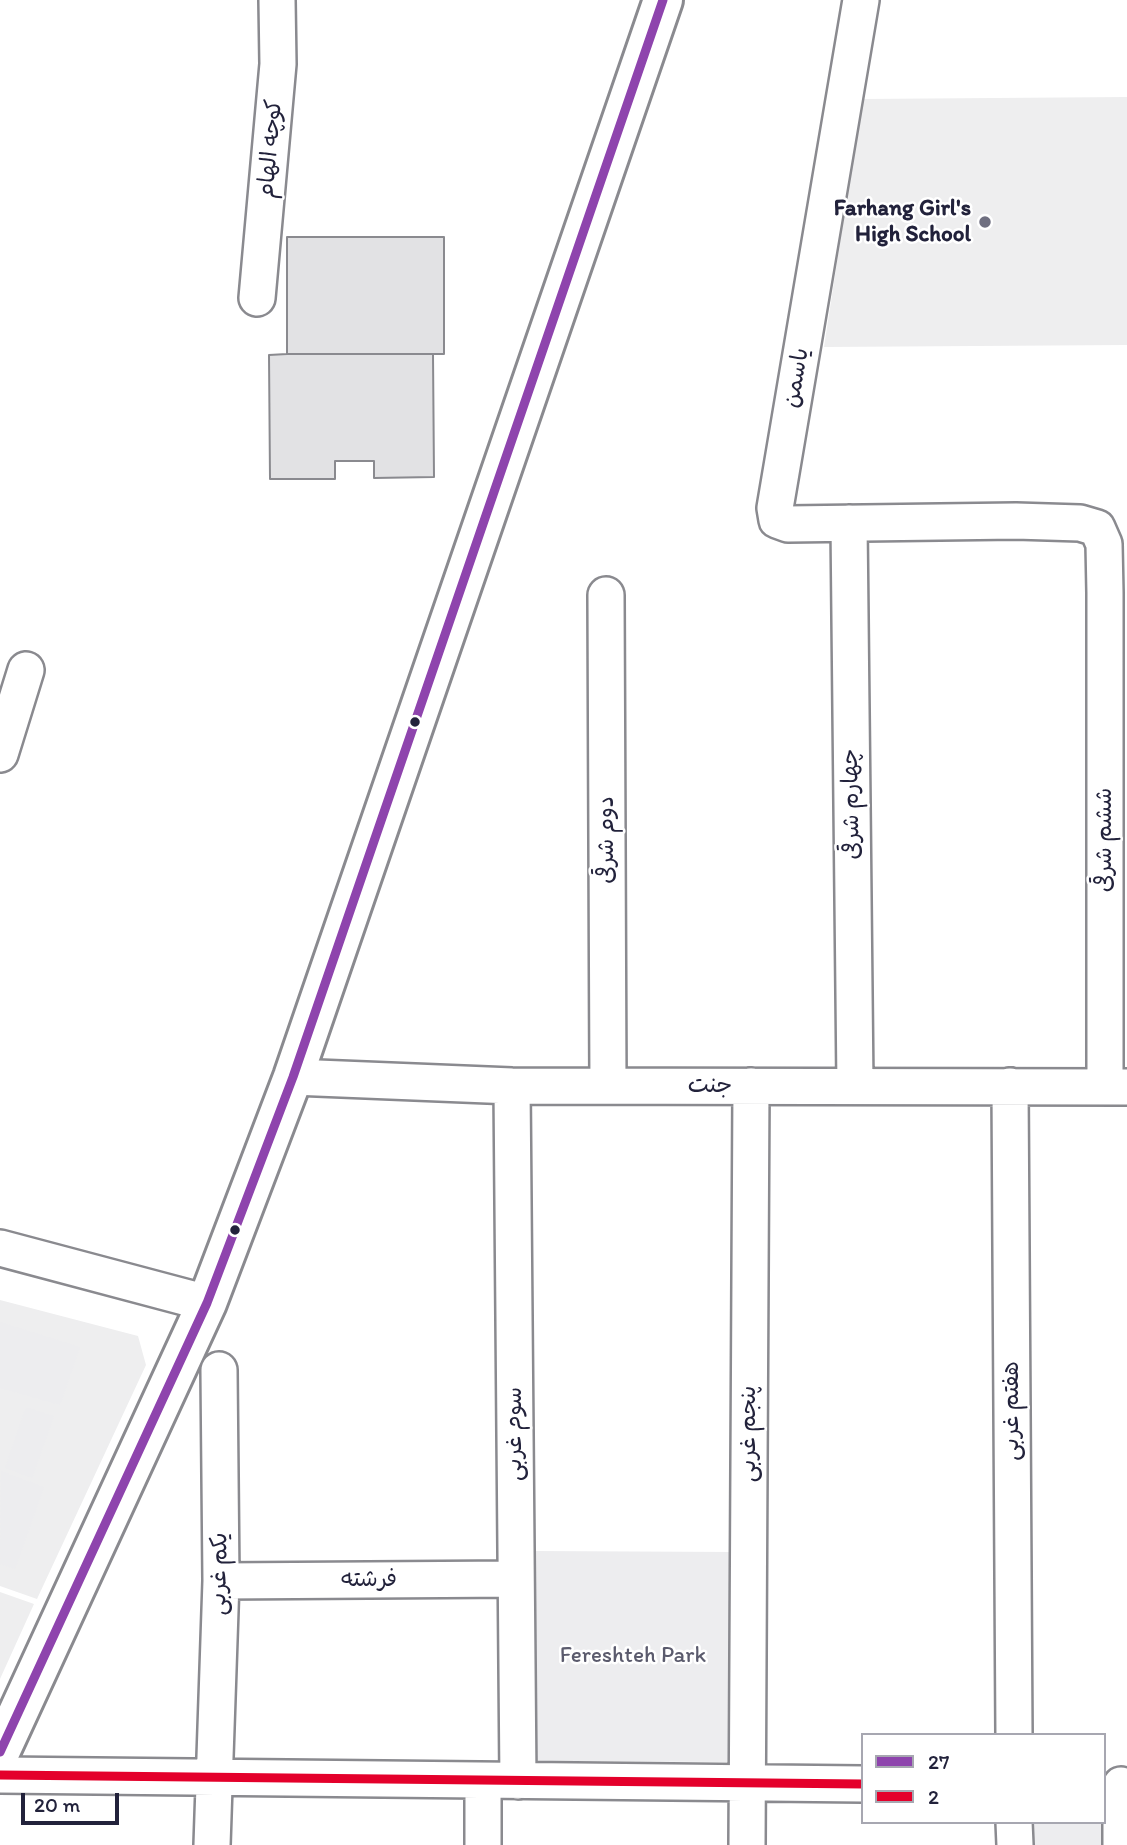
<!DOCTYPE html>
<meta charset="utf-8">
<style>
body{margin:0}
#map{position:relative;width:1127px;height:1845px;overflow:hidden;background:#fff;font-family:Itim,sans-serif}
canvas{display:block}
.legend{position:absolute;left:861px;top:1733px;width:245px;height:91px;box-sizing:border-box;background:#fff;border:2px solid #a7a7b1;margin:0;padding:9px 12px;list-style:none;font-size:21px;color:#22223b}
.legend li{display:flex;align-items:center;gap:14px;height:35px}
.legend b{width:35px;border:2px solid #a7a7b1}
.scale{position:absolute;left:21px;top:1793px;width:98px;height:32px;box-sizing:border-box;border:4px solid #22223b;border-top:0;padding-left:9px;font-size:21px;line-height:24px;white-space:nowrap;color:#22223b;-webkit-text-stroke:5px #fff;paint-order:stroke}
</style>
<div id="map">
<canvas width="1127" height="1845"></canvas>
<ul class="legend">
<li><b style="height:9px;background:#8e44ad"></b>27</li>
<li><b style="height:9px;background:#e4002b"></b>2</li>
</ul>
<div class="scale">20 m</div>
</div>
<script>
const g = document.querySelector('canvas').getContext('2d');
g.lineJoin = 'round';
function paint(path, color) {
  g.fillStyle = color;
  g.fill(path, 'evenodd');
}
function shape(rows) {
  const path = new Path2D();
  for (const r of rows) {
    path.moveTo(r[0], r[1]);
    for (let i = 2; i < r.length; i += 2) path.lineTo(r[i], r[i + 1]);
  }
  return path;
}
function trace(path, color, width, dash) {
  g.strokeStyle = color;
  g.lineWidth = width;
  g.lineCap = dash ? 'butt' : 'round';
  g.setLineDash(dash || []);
  g.stroke(path);
}
function label(font, color, halo, rows, align = 'center') {
  g.font = font + ' Itim,"Playpen Sans Arabic",sans-serif';
  g.lineWidth = 5;
  g.setLineDash([]);
  g.textBaseline = 'middle';
  g.strokeStyle = halo;
  g.fillStyle = color;
  for (const [text, x, y, turn = 0] of rows) {
    g.save();
    g.translate(x, y);
    g.rotate((+turn || 0) * Math.PI / 180);
    g.textAlign = isNaN(turn) ? turn : align;
    if (halo) g.strokeText(text, 0, 0);
    g.fillText(text, 0, 0);
    g.restore();
  }
}
paint(shape([
 [1127,97,1127,345,824,347,862,99],
 [0,1300,138,1336,146,1365,37,1599,0,1586],
 [0,1592,34,1604,0,1679]
]), '#eeeeef');
paint(shape([
 [0,1322,80,1347,60,1405,0,1388],
 [26,1407,54,1416,32,1478,5,1468],
 [1,1471,44,1487,15,1569,0,1564],
 [533,1551,735,1552,734,1762,532,1761],
 [1030,1822,1103,1822,1103,1845,1030,1845]
]), '#ededef');
const building = shape([
 [287,237,444,237,444,354,287,354,287,237],
 [287,354,433,354,434,477,374,478,374,461,335,461,335,479,270,479,269,355,287,354]
]);
paint(building, '#e2e2e4');
trace(building, '#8a8a8f', 2);
const minor = shape([
 [861,0,775,508,777,520,788,524,1016,521,1080,523,1097,528,1104,544,1105,593,1105,1086],
 [257,298,278,64,277,0],
 [849,523,855,1086],
 [606,595,608,1086],
 [0,754,26,670],
 [293,1077,512,1086,1126,1087],
 [512,1086,518,1781],
 [1010,1086,1014,1735],
 [0,1248,207,1303],
 [221,1581,516,1579],
 [0,1775,863,1784],
 [1014,1822,1015,1845],
 [212,1845,221,1581,219,1370],
 [483,1845,483,1781],
 [747,1845,751,1086],
 [1121,1845,1121,1785]
]);
const major = shape([
 [0,1752,207,1303,293,1077,663,0]
]);
trace(minor, '#8a8a8f', 40);
trace(major, '#8a8a8f', 44);
trace(minor, '#fff', 35);
trace(major, '#fff', 38);
trace(shape([
 [0,1752,207,1303,293,1077,663,0]
]), '#8e44ad', 9);
trace(shape([
 [0,1775,863,1784]
]), '#e4002b', 9);
for (const [x, y, r, color] of [
 [985,222,7,"#6f6f80"],
 [415,722,6,"#22223b"],
 [235,1230,6,"#22223b"]
]) {
  const dot = new Path2D();
  dot.arc(x, y, r, 0, 2 * Math.PI);
  g.fillStyle = color;
  g.fill(dot);
  trace(dot, '#fff', 2.5);
}
label('23px', '#22223b', '#fff', [
 ["کوچه الهام",271,149,-85],
 ["یاسمن",797,378,-80],
 ["چهارم شرقی",852,804,-91],
 ["دوم شرقی",607,840,-90],
 ["ششم شرقی",1105,840,-90],
 ["جنت",710,1086],
 ["هفتم غربی",1012,1411,-90],
 ["سوم غربی",515,1434,-90],
 ["پنجم غربی",749,1434,-90],
 ["یکم غربی",220,1574,-89],
 ["فرشته",369,1580]
]);
label('bold 23px', '#22223b', '#fff', [
 ["Farhang Girl's",971,209],
 ["High School",971,235]
], 'right');
label('23px', '#5b5b6d', '#fff', [
 ["Fereshteh Park",633,1656]
]);
</script>
